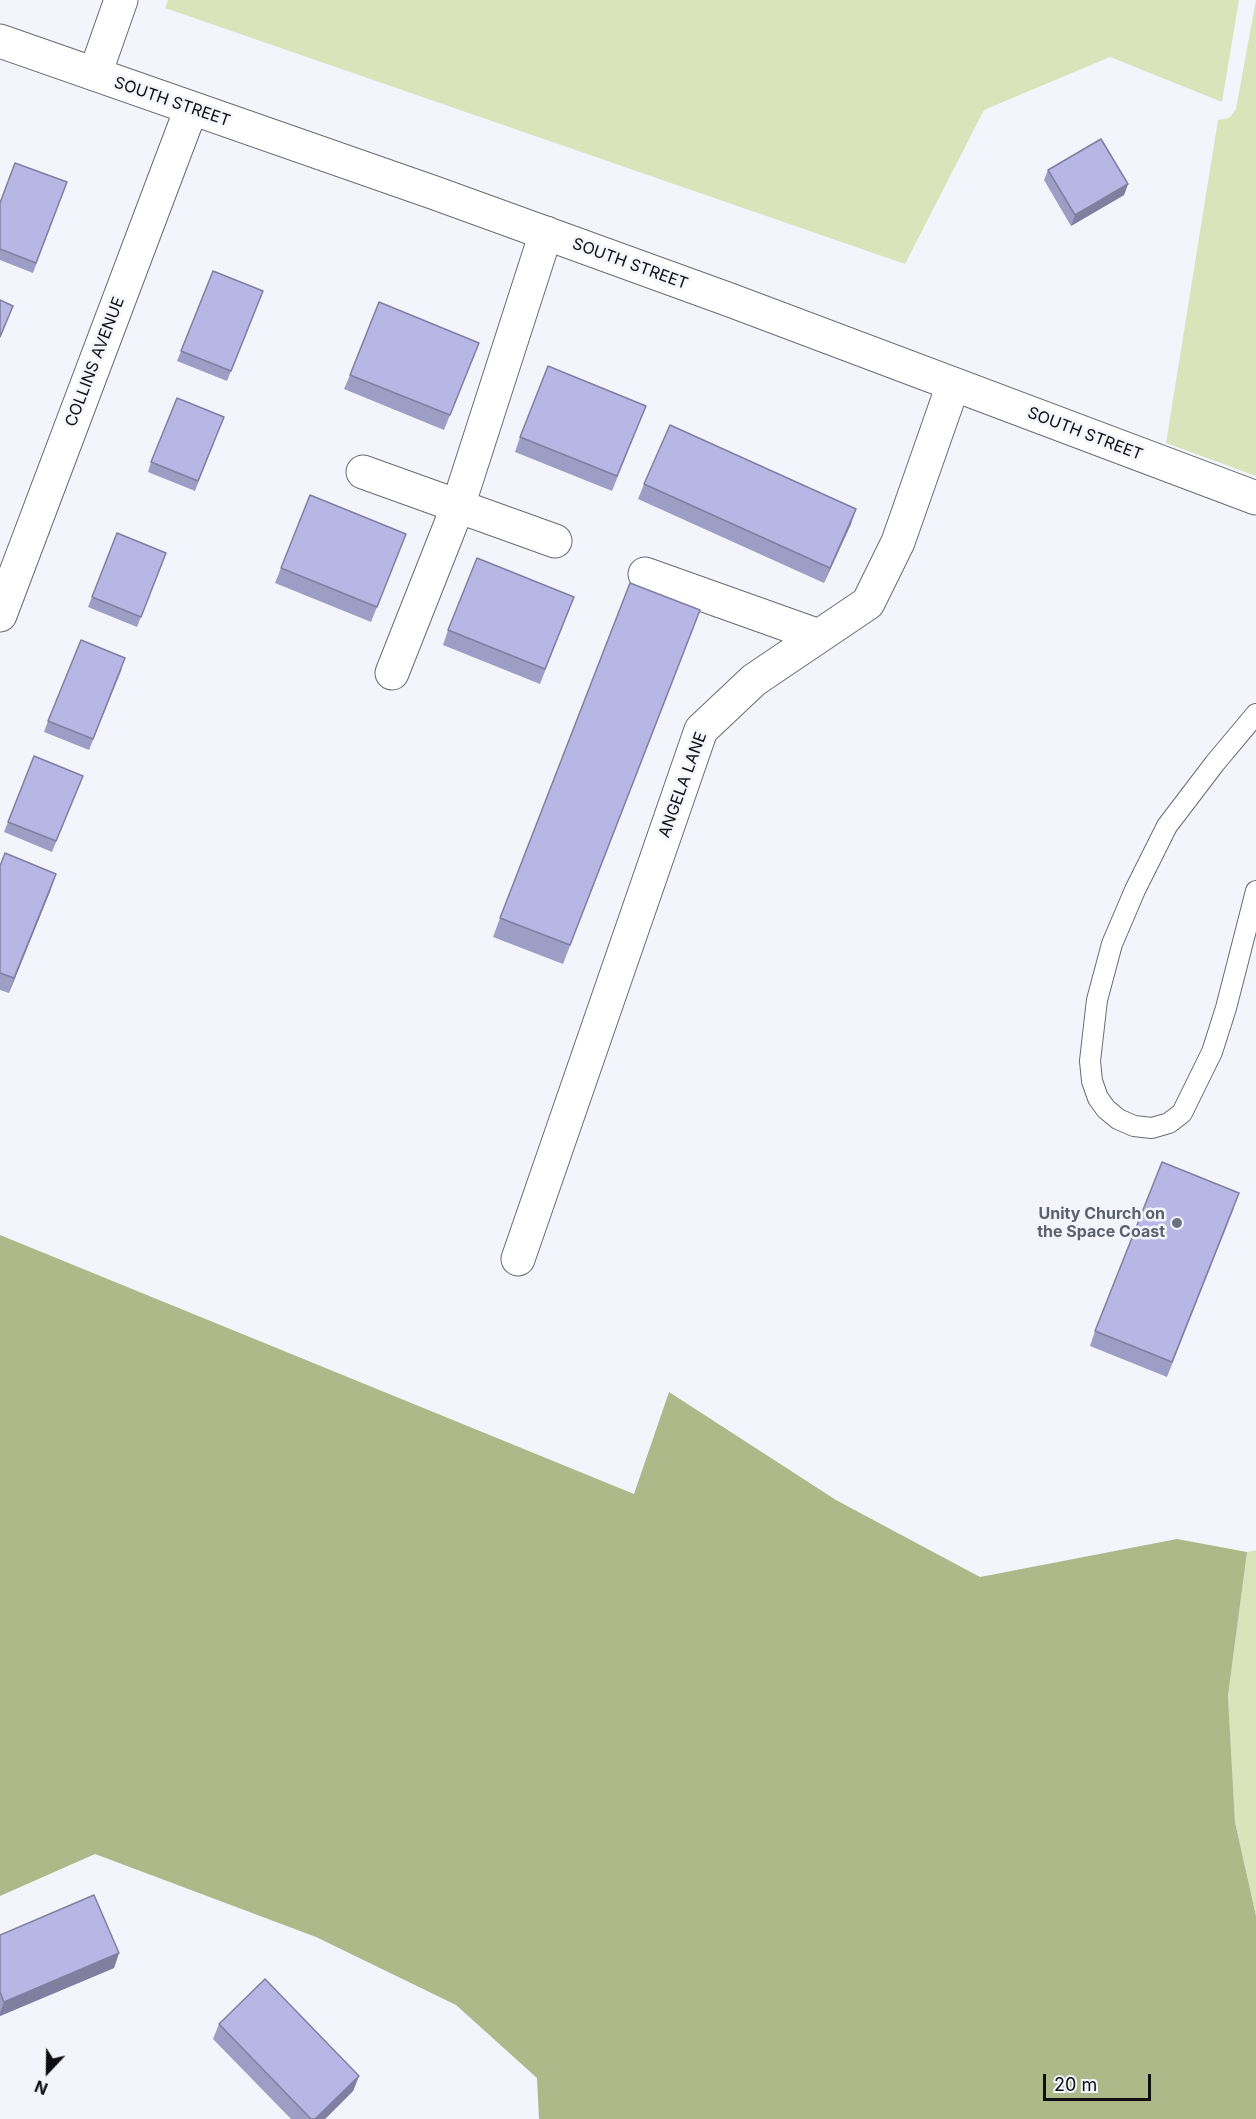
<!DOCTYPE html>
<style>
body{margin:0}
#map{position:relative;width:1256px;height:2119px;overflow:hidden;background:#f4f5fc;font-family:Inter,sans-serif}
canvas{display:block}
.north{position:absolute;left:18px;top:2041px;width:60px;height:60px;-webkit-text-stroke:4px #f4f5fc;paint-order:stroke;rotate:202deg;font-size:16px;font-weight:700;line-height:24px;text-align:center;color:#0e0e10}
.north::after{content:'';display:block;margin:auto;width:21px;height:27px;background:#0e0e10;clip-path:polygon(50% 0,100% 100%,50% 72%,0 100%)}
.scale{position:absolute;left:1043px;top:2074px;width:108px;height:27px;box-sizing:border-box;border:3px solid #0e0e10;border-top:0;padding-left:8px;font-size:18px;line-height:21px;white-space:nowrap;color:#0e0e10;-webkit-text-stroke:4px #f4f5fc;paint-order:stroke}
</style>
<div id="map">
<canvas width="1256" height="2119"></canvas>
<div class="north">N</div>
<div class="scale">20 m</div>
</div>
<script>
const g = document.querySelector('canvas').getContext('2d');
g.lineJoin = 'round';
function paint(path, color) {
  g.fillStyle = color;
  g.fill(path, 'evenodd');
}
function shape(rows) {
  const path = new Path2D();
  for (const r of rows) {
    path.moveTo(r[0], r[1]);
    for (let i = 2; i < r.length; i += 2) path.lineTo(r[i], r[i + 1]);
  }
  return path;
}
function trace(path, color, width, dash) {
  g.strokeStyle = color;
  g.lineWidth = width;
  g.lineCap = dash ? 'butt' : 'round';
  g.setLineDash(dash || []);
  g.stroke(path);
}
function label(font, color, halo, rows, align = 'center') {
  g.font = font + ' Inter,sans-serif';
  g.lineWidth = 5;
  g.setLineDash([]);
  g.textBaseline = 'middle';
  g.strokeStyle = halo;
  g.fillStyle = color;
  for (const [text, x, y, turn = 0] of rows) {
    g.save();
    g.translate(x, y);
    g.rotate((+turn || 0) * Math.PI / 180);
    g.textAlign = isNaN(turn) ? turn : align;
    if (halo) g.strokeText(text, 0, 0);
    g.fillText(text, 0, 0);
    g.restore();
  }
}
paint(shape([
 [168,0,1239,0,1222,102,1110,57,984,110,905,264,165,8],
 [1256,0,1256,476,1166,443,1218,120,1229,118,1236,109],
 [1256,1550,1256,1916,1235,1822,1228,1696,1247,1552]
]), '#dae4ba');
paint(shape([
 [0,1235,634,1494,669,1392,836,1500,980,1577,1177,1539,1247,1552,1228,1696,1235,1822,1256,1916,1256,2119,539,2119,537,2078,456,2005,316,1937,95,1854,0,1896]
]), '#aeb989');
const lane = shape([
 [1256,714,1215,763,1167,826,1135,890,1112,944,1097,1000,1090,1061,1092,1081,1098,1098,1106,1109,1118,1119,1134,1126,1152,1128,1169,1123,1182,1113,1212,1052,1226,1008,1256,891]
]);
const street = shape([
 [95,74,121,0],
 [363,472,555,541],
 [645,574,819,636],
 [0,615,191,109],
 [392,673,458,506,546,233],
 [518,1259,701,730,754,680,868,603,898,542,953,385]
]);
const secondary = shape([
 [0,41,435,193,730,300,1256,498]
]);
trace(lane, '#6a6b71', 22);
trace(street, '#6a6b71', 35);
trace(secondary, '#6a6b71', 35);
trace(lane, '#fff', 20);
trace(street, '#fff', 33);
trace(secondary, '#fff', 33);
paint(shape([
 [1048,170,1128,184,1124,195,1071,226,1044,180],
 [67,182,33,273,0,260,0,203],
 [259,301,227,381,177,361,181,351],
 [479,343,444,430,344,389,350,375],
 [646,406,612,491,515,452,520,437],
 [220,427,195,491,148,472,151,462],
 [644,484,851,524,824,583,638,499],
 [117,533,166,553,137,627,88,607],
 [406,534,371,622,275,583,281,568],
 [574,597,540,684,443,645,448,630],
 [693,629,563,964,493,937,500,918],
 [122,669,89,750,44,732,48,721],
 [79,786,52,852,4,832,8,822],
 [0,866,51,889,9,993,0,990],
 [1234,1208,1167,1377,1090,1346,1095,1331],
 [0,1935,119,1953,114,1968,0,2016],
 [219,2024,359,2076,353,2091,325,2119,291,2119,213,2039]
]), '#9e9dc5');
paint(shape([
 [1128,184,1124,195,1071,226,1075,215],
 [856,509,851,524,824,583,830,568],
 [56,874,51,889,9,993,14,978],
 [119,1953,114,1968,0,2016,0,2013,4,2002],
 [359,2076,353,2091,325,2119,315,2119]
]), '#817fa0');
const building = shape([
 [1101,139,1128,184,1075,215,1048,170,1101,139],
 [15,163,67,182,36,263,0,249,0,203,15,163],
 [213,271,263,291,231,371,181,351,213,271],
 [0,300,13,306,0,337,0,300],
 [379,302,479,343,450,415,350,375,379,302],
 [548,366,646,406,617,476,520,437,548,366],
 [177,398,224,417,198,481,151,462,177,398],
 [670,425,856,509,830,568,644,484,670,425],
 [310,495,406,534,377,607,281,568,310,495],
 [117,533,166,553,141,617,92,597,117,533],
 [477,558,574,597,545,669,448,630,477,558],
 [630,583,700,610,570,945,500,918,630,583],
 [81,640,125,658,93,739,48,721,81,640],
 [34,756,83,776,56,841,8,822,34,756],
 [5,853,56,874,14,978,0,973,0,866,5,853],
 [1162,1162,1239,1193,1172,1362,1095,1331,1162,1162],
 [94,1895,119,1953,4,2002,0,1992,0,1935,94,1895],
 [265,1979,359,2076,315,2119,311,2119,219,2024,265,1979]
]);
paint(building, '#b8b6e5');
trace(building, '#817fa0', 1.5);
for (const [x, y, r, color] of [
 [1177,1223,6,"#6b7280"]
]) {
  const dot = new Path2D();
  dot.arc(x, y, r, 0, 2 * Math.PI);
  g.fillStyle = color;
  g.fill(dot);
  trace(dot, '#f4f5fc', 2);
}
label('16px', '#0e0e10', '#f4f5fc', [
 ["SOUTH STREET",172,102,19],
 ["SOUTH STREET",630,264,20],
 ["COLLINS AVENUE",95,362,-69],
 ["SOUTH STREET",1085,434,21],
 ["ANGELA LANE",683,785,-70]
]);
label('bold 16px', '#5b616d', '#f4f5fc', [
 ["Unity Church on",1165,1214],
 ["the Space Coast",1165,1232]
], 'right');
</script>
